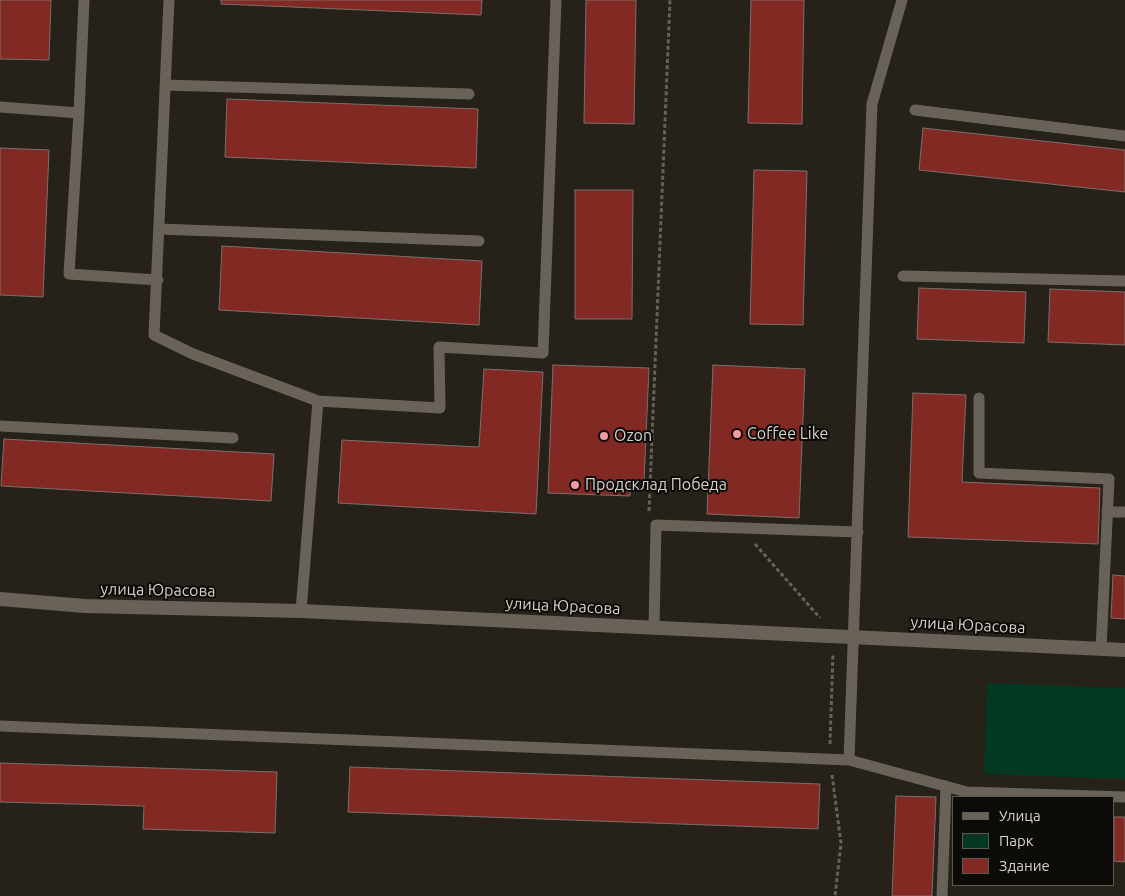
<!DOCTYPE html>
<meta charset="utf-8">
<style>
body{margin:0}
#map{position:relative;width:1125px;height:896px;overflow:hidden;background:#262119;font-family:Ubuntu,sans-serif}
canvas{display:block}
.legend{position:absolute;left:952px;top:796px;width:162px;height:90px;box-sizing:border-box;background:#0d0b07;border:1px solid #5d5a56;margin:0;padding:6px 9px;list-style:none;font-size:15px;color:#d5d1cc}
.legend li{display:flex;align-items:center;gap:10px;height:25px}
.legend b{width:25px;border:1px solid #5d5a56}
</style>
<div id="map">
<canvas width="1125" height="896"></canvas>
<ul class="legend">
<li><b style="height:6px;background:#696259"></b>Улица</li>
<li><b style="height:14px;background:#033823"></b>Парк</li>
<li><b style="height:14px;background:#832924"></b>Здание</li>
</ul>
</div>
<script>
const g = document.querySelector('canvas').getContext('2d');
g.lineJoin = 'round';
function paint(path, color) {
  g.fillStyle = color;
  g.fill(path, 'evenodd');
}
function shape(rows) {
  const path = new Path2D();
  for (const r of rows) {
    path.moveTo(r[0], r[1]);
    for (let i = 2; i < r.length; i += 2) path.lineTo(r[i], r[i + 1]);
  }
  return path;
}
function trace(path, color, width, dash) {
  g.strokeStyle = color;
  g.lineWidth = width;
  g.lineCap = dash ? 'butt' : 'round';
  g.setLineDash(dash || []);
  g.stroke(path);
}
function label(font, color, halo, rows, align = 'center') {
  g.font = font + ' Ubuntu,sans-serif';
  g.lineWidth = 4;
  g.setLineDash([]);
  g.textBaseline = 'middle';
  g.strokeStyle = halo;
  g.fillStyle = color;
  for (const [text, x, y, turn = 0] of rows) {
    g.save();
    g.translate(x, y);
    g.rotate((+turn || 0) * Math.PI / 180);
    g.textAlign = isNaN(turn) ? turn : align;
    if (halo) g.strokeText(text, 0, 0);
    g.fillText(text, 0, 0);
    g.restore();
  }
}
paint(shape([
 [987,683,1125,688,1125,779,984,774]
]), '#033823');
const building = shape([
 [0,0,51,0,49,60,0,59,0,0],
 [221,0,482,0,481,15,221,4,221,0],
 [586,0,636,0,634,124,584,123,586,0],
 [751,0,804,0,802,124,748,123,751,0],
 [227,99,478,109,476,168,225,157,227,99],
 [923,128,1125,150,1125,192,919,170,923,128],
 [0,148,49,150,43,297,0,295,0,148],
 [754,170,807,171,803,325,750,324,754,170],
 [575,190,633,190,632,319,575,319,575,190],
 [222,246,482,261,479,325,219,310,222,246],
 [919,288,1026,292,1024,343,917,339,919,288],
 [1050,289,1125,292,1125,345,1048,342,1050,289],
 [553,365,649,368,644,481,631,480,630,496,548,493,553,365],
 [713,365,805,369,799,518,707,514,713,365],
 [484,369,543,372,536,514,338,503,342,440,479,447,484,369],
 [913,393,966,395,962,482,1100,488,1098,544,908,537,913,393],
 [4,439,274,454,271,501,1,486,4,439],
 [1113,575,1125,576,1125,619,1111,618,1113,575],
 [0,763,277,772,275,833,143,829,144,806,0,802,0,763],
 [350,767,820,784,818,829,348,812,350,767],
 [896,796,936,797,932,896,892,896,896,796],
 [1114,817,1125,817,1125,862,1114,861,1114,817]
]);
paint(building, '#832924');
trace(building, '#7c6f6d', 1);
trace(shape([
 [649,511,670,0],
 [755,544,820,618],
 [830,744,833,653],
 [832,775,841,843,835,896]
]), '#66625b', 3, [4, 2.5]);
trace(shape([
 [169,0,154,335,193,354,318,401],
 [165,85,469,94],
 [0,107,79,113,84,0],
 [915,110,1125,136],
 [79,113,69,274,158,280],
 [160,229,479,241],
 [903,276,1125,281],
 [979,398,979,473,1109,479,1101,649],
 [0,426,233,438],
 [1107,512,1125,512],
 [301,611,318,401,440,408,439,347,543,353,556,0],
 [654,628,656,525,858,532],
 [0,726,849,760,872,104,902,0],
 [849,760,967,792,1125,797],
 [942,896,946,786]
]), '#696259', 11);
trace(shape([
 [0,599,85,606,301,611,1125,650]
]), '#696259', 14);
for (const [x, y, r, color] of [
 [737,434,5,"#f49aa1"],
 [604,436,5,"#f49aa1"],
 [575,485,5,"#f49aa1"]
]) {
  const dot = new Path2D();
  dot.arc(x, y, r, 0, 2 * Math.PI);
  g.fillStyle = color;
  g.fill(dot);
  trace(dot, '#0d0b07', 2);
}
label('16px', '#d5d1cc', '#0d0b07', [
 ["Coffee Like",747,434],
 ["Ozon",614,436],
 ["Продсклад Победа",585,485]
], 'left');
label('16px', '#d5d1cc', '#0d0b07', [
 ["улица Юрасова",158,590,1],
 ["улица Юрасова",563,606,3],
 ["улица Юрасова",968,625,3]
]);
</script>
